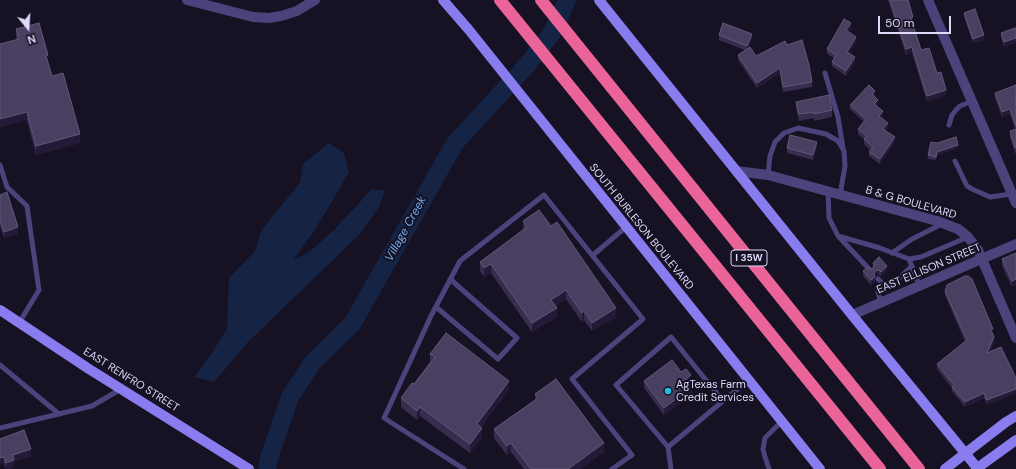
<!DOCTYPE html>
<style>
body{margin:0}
#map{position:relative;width:1016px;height:469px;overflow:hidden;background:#161223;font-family:"DM Sans",sans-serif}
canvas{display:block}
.north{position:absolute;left:8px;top:8px;width:40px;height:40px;-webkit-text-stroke:3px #161223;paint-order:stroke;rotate:162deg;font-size:11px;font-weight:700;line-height:16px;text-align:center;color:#dfd9fa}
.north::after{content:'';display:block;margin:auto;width:14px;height:18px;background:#dfd9fa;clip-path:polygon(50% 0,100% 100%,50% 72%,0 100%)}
.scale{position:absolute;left:878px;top:16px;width:73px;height:18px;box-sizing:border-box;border:2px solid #dfd9fa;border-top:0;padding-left:5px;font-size:12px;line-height:14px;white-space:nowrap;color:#dfd9fa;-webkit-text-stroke:3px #161223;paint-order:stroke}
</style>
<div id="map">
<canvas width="1016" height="469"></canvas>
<div class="north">N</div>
<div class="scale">50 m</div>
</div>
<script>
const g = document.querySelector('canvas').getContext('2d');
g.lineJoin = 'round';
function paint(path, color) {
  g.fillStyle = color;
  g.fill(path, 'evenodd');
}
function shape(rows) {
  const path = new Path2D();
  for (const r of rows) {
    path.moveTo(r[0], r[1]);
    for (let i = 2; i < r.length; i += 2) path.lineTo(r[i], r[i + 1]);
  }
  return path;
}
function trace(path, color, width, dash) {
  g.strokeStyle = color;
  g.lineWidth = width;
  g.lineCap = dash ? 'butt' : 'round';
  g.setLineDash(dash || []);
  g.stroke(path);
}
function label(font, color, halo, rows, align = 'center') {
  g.font = font + ' "DM Sans",sans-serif';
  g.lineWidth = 4;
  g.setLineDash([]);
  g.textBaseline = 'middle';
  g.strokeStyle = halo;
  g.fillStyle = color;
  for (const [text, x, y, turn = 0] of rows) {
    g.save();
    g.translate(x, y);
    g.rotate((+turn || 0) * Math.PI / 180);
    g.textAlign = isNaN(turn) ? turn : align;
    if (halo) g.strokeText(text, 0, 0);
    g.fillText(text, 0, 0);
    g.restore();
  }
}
paint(shape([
 [329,143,344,153,349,172,330,205,312,234,293,260,308,253,334,230,372,189,385,191,379,207,360,234,248,342,214,382,194,377,212,353,227,329,229,278,255,251,261,231,279,208,300,183,303,164]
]), '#152344');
trace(shape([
 [267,469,269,458,290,397,312,363,352,324,455,143,528,64,552,33,567,0]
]), '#152344', 18);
trace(shape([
 [825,73,838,117,843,148],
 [949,125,952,115,956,110,960,106,972,101],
 [955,161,967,186,972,189,990,197,1012,194],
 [0,165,7,187,27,206,39,290,19,323],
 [768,175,770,156,775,142,784,133,798,128,826,134,838,141,844,151,845,166,840,195],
 [828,191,829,218,838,236,880,248,909,259,920,287],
 [839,237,870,270],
 [892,253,912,239,942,224],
 [593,255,626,227],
 [909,259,921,257,968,237],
 [878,279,886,287],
 [881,303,878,292,897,280,912,266],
 [436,307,498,359,517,338,450,279],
 [0,365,59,414],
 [723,401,671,337,616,385,668,447,723,401,749,380],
 [0,428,92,406,121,389],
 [668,447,671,469],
 [464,469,384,418,431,316,460,261,544,195,643,319,572,379,632,455,612,469],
 [769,469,765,457,763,449,765,438,782,421]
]), '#4a437c', 5);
trace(shape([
 [187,0,253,17,269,18,281,16,297,11,315,0],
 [928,0,1016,203],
 [736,171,768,175,937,221,958,229,968,237,978,250,1016,338],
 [852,315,1016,244]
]), '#4a437c', 10);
trace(shape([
 [443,0,469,30,820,469],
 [599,0,852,315,978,469],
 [0,310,89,369,249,469],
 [945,469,1006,422,1016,416],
 [976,469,1016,440]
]), '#887cee', 10);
trace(shape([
 [500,0,880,469],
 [541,0,919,469]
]), '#ea6499', 12);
paint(shape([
 [888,0,908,0,913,22,912,22,921,50,937,73,946,95,927,102,912,53,906,55],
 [964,13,984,40,973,43,964,17],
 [851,28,848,32,856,42,849,53,855,62,846,76,832,66,832,62,834,58,827,54,827,49],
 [1015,28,1004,47,1001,37,1001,33],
 [16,29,48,62,52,76,80,143,36,155,27,120,16,38],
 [719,35,752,39,748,48,756,56,787,45,812,82,812,87,783,92,780,73,757,88,738,60,738,55,745,50,719,40],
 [1016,85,1016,153,1015,153,1010,137,1010,131,1015,129,1010,114,1002,117,995,98,995,93],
 [875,95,874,96,878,104,877,106,883,116,881,118,888,128,885,130,895,142,880,164,869,156,869,152,870,150,864,144,864,139,858,134,858,129,864,122,850,109,850,105],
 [796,102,832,110,832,117,814,121,814,118,799,121,796,108],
 [817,146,813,160,787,153,787,148],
 [958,148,937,155,936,160,928,159,928,155],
 [0,195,18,234,4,238,0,226],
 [523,221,616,317,592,331,584,320,582,322,566,299,555,306,557,317,532,332,491,273,484,277,480,271,480,262,523,231],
 [1016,253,1012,287,1002,266,1002,259],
 [873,263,887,271,881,276,879,275,875,276,875,282,871,285,863,276,863,271,872,269,873,268],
 [945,291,993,333,993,334,994,342,990,352,987,405,984,398,965,407,952,391,952,388,937,369,937,364,965,342,945,295],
 [430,354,509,390,481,427,482,437,470,453,420,416,417,420,401,407,401,398,414,384,430,362],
 [681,372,691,382,689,383,692,394,664,415,644,388,644,381],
 [535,394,604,452,580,469,524,469,511,452,507,455,494,438,494,429,535,400],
 [0,439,31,456,14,462,14,467,9,469,6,469,4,464]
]), '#372d4f');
paint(shape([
 [913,17,913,22,911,23,911,18],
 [851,23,851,28,846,35,846,30],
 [752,34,752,39,747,51,747,46],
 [984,35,984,40,973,43,973,39],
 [856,37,856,42,847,56,847,52],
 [1016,38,1016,43,1004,47,1004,42],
 [912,47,912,53,906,55,906,49],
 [855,57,855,62,846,76,846,71],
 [780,68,780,73,757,88,757,83],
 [946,90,946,95,927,102,927,96],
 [875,91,875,95,872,99,872,94],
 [878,100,878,104,874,109,874,104],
 [1010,109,1010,114,1002,117,1002,112],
 [883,111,883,116,879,121,879,116],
 [27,112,27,120,0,128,0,119],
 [888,123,888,128,883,133,883,129],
 [80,134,80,143,36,155,36,146],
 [895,137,895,142,880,164,880,159],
 [817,142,817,146,813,160,813,155],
 [958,145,958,148,937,155,936,160,937,152],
 [18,227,18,234,4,238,4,232],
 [491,264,491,273,484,277,484,268],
 [887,266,887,271,881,276,881,272],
 [879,270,879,275,875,276,875,282,871,285,871,280,874,274,875,271],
 [1016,279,1016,286,1012,287,1012,281],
 [566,290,566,299,551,309,551,300],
 [557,308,557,317,532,332,532,323],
 [616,308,616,317,592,331,592,323],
 [584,311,584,320,582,322,582,313],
 [994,337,994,342,987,357,987,353],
 [691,375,691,382,686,386,686,379],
 [509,381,509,390,477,433,477,424],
 [692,387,692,394,664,415,664,408],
 [1016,389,1016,394,987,405,987,400],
 [984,393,984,398,965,407,965,402],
 [420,407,420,416,417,420,417,411],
 [482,428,482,437,470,453,470,444],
 [511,443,511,452,507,455,507,446],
 [604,443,604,452,580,469,568,469],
 [31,449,31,456,14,462,14,467,9,469,6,469,6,463,13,455],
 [4,457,4,464,0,465,0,458]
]), '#221a36');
const building = shape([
 [890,0,908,0,913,17,911,18,921,50,929,48,937,73,941,72,946,90,927,96,912,47,906,49,890,0],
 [975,9,984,35,973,39,964,13,975,9],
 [844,19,851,23,846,30,856,37,847,52,855,57,846,71,832,62,836,55,827,49,844,19],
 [39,23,48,55,46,56,52,76,63,73,80,134,36,146,27,112,0,119,0,44,19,39,16,29,39,23],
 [723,23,752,34,747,46,719,35,723,23],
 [1015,28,1016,32,1016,38,1004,42,1001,33,1015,28],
 [802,40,809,65,812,82,783,87,780,68,757,83,738,55,750,47,756,56,785,41,787,45,802,40],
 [869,85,875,91,872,94,878,100,874,104,883,111,879,116,888,123,883,129,895,137,880,159,869,152,873,147,864,139,867,136,858,129,866,119,850,105,869,85],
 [1016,85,1016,96,1015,97,1016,98,1016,126,1010,109,1002,112,995,93,1016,85],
 [829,95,832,110,814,114,814,112,799,114,796,102,829,95],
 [1016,129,1016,147,1015,148,1010,131,1016,129],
 [790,135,817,142,813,155,787,148,790,135],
 [956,137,958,145,937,152,936,157,928,155,931,142,937,143,956,137],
 [7,192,18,227,4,232,0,219,0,195,7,192],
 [539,210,551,226,557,222,616,308,592,323,584,311,582,313,566,290,551,300,557,308,532,323,491,264,484,268,480,262,527,227,523,221,539,210],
 [1016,253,1016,279,1012,281,1002,259,1016,253],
 [879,257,887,266,881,272,879,270,875,271,874,274,875,277,871,280,863,271,867,268,869,269,872,269,874,266,873,263,879,257],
 [965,276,968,276,972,279,993,329,991,330,994,337,987,353,1001,347,1016,378,1016,389,987,400,984,393,965,402,952,387,954,385,937,364,967,340,945,291,947,285,965,276],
 [446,333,509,381,477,424,482,428,470,444,420,407,417,411,401,398,412,383,414,384,435,357,430,354,446,333],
 [672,360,681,372,686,369,691,375,686,379,692,387,664,408,644,381,672,360],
 [556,379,604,443,568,469,531,469,511,443,507,446,494,429,538,398,535,394,556,379],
 [24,430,31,449,13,455,14,460,6,463,4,457,0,458,0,439,24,430]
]);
paint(building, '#493f61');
trace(building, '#605879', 1);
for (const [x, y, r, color] of [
 [668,391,4,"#1ebee1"]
]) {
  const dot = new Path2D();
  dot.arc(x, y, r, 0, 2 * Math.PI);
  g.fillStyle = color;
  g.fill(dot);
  trace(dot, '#161223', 1.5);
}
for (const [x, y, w] of [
 [749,258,36]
]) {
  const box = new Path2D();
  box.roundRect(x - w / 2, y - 8, w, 16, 3);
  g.fillStyle = '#161223';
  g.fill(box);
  trace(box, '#dfd9fa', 1);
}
label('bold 10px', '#dfd9fa', null, [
 ["I 35W",749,258]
]);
label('11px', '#dfd9fa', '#161223', [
 ["B & G BOULEVARD",911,203,16],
 ["SOUTH BURLESON BOULEVARD",641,227,51],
 ["EAST ELLISON STREET",929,269,-23],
 ["EAST RENFRO STREET",131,380,32]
]);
label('11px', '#dfd9fa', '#161223', [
 ["AgTexas Farm",676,385],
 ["Credit Services",676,398]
], 'left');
label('italic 12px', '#74abed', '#161223', [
 ["Village Creek",406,229,-61]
]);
</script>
